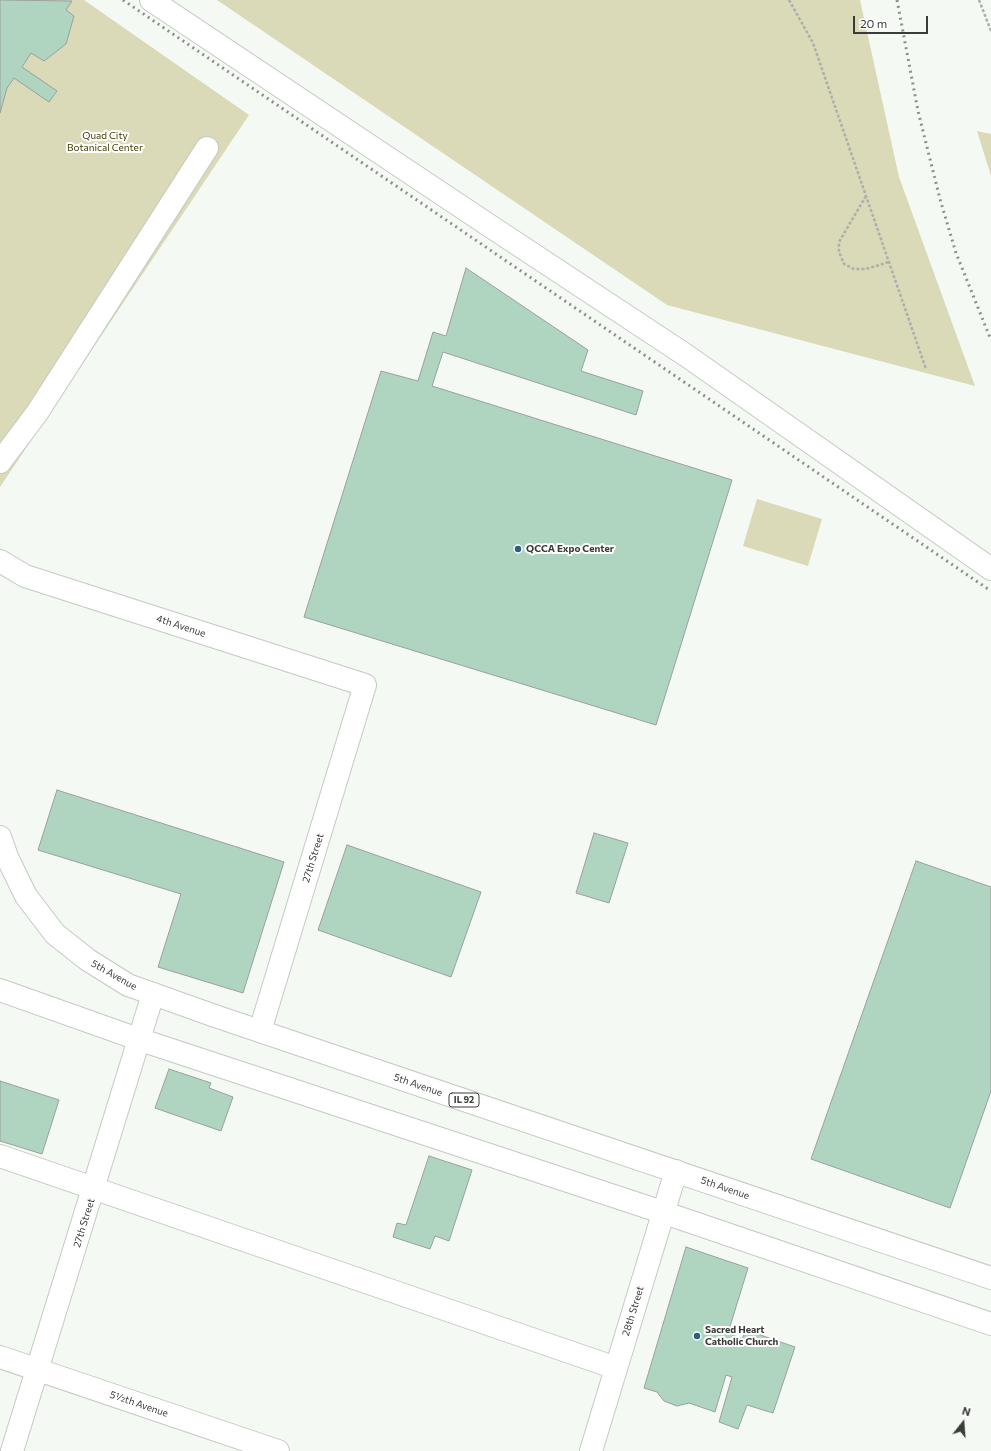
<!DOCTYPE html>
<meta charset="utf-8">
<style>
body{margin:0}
#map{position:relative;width:991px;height:1451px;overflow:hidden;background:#f5f9f4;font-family:Commissioner,sans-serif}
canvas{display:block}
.north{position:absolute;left:943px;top:1403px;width:40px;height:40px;-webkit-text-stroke:3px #fff;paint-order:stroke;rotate:17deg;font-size:11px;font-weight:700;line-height:16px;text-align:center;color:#3a3c3a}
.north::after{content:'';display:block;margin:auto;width:14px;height:18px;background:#3a3c3a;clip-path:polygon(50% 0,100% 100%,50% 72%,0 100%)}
.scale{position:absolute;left:853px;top:16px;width:75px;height:18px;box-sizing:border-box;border:2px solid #3a3c3a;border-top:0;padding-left:5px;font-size:12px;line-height:14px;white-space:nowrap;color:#3a3c3a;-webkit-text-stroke:3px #fff;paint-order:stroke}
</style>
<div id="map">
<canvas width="991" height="1451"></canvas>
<div class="north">N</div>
<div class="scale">20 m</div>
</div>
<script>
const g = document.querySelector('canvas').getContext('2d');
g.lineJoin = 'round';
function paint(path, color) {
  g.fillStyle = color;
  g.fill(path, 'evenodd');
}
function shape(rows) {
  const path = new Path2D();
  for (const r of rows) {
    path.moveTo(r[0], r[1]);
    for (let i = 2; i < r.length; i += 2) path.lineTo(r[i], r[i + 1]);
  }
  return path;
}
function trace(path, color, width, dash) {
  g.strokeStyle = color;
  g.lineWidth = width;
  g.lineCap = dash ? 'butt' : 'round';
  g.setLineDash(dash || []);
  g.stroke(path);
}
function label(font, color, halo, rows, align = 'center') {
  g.font = font + ' Commissioner,sans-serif';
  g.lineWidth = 4;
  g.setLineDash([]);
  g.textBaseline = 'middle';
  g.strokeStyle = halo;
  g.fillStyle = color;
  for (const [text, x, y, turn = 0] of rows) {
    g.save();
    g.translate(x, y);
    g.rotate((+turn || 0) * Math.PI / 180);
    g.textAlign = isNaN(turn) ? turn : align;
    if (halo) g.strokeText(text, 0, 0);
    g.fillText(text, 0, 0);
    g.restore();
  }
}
paint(shape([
 [0,0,84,0,249,115,0,487],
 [217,0,860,0,899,177,975,386,667,305],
 [977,131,991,134,991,176],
 [757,499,822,519,808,566,743,546]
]), '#dadab8');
const building = shape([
 [0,0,72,1,66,10,74,16,66,44,44,61,31,53,22,67,57,91,49,102,14,78,7,88,0,113,0,0],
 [466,268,588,350,581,371,643,391,636,415,443,352,432,386,732,480,656,725,304,617,381,371,418,381,433,332,446,336,466,268],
 [57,790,284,862,243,993,158,967,181,894,38,850,57,790],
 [594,833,628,843,609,903,576,893,594,833],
 [347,845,481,892,451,977,318,930,347,845],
 [916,861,991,887,991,1091,950,1208,811,1159,916,861],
 [169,1069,211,1083,209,1088,233,1097,221,1131,155,1108,169,1069],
 [0,1081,59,1100,42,1154,0,1141,0,1081],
 [429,1156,472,1170,449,1241,435,1236,430,1249,393,1237,397,1223,406,1225,429,1156],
 [686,1247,748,1268,728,1333,742,1339,746,1330,795,1347,773,1413,747,1405,738,1429,719,1422,732,1377,726,1375,715,1412,689,1403,677,1406,664,1401,657,1392,644,1388,686,1247]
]);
paint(building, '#afd5c1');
trace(building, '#9aa09c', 1);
const minor = shape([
 [151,0,487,224,687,356,991,569],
 [0,462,37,413,207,148],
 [0,561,25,576,365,685,260,1031],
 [0,1156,616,1368],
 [0,1357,278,1451],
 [12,1451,153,994],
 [591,1451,676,1171]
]);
const major = shape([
 [0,837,7,857,26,896,55,934,88,960,128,985,215,1016,991,1278],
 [0,990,138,1039,662,1212,991,1324]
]);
trace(minor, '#c4c9c4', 24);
trace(major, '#c4c9c4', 24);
trace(shape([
 [789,0,813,43,926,369],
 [979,0,991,31],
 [866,196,839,242,839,252,844,264,854,269,866,269,889,262]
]), '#acafab', 2.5, [3, 2]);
trace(minor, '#fff', 22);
trace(major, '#fff', 22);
trace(shape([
 [123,0,991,591],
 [897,0,918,111,940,199,956,253,991,340]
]), '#8d908d', 3, [2, 4]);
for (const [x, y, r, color] of [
 [518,549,4,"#2d607d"],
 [697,1336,4,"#2d607d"]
]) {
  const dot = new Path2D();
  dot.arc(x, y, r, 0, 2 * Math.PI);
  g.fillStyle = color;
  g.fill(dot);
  trace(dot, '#fff', 1.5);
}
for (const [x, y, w] of [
 [464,1100,30]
]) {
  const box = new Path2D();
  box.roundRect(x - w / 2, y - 7, w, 14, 3);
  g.fillStyle = '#fff';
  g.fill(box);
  trace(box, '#3a3c3a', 1);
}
label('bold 9px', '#3a3c3a', null, [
 ["IL 92",464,1100]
]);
label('10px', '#424000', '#fff', [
 ["Quad City",105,136],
 ["Botanical Center",105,148]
]);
label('bold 10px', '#3a3c3a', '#fff', [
 ["QCCA Expo Center",526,549],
 ["Sacred Heart",705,1330],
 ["Catholic Church",705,1342]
], 'left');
label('10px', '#3a3c3a', '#fff', [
 ["4th Avenue",181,626,18],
 ["27th Street",313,858,-73],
 ["5th Avenue",114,975,29],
 ["5th Avenue",418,1085,19],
 ["5th Avenue",725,1188,19],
 ["27th Street",84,1223,-73],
 ["28th Street",633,1311,-73],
 ["5½th Avenue",139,1404,19]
]);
</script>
